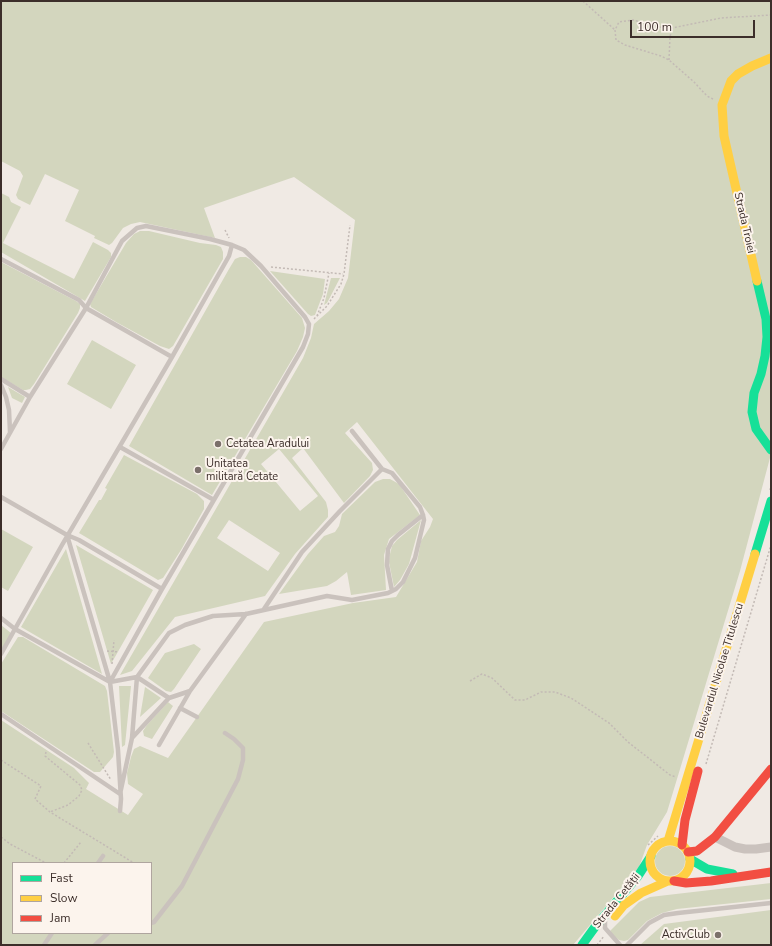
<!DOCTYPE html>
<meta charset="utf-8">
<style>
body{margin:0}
#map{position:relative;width:772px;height:946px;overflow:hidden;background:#f0eae4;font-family:"Nunito Sans",sans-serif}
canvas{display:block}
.frame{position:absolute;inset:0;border:2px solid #3c2e2a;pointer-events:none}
.legend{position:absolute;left:12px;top:862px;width:140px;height:72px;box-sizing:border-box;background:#fcf4ed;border:1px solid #afa59f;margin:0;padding:5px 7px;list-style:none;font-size:12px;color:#3c2e2a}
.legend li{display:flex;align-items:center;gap:8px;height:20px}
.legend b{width:20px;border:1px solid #afa59f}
.scale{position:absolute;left:630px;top:20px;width:125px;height:18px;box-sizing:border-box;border:2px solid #3c2e2a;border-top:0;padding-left:5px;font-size:12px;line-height:14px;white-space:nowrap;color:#3c2e2a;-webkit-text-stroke:3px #fcf4ed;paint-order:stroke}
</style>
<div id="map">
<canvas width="772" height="946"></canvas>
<div class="frame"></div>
<ul class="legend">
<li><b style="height:5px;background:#16e098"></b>Fast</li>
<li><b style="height:5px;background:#ffcf43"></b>Slow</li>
<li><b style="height:5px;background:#f24e42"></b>Jam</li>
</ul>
<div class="scale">100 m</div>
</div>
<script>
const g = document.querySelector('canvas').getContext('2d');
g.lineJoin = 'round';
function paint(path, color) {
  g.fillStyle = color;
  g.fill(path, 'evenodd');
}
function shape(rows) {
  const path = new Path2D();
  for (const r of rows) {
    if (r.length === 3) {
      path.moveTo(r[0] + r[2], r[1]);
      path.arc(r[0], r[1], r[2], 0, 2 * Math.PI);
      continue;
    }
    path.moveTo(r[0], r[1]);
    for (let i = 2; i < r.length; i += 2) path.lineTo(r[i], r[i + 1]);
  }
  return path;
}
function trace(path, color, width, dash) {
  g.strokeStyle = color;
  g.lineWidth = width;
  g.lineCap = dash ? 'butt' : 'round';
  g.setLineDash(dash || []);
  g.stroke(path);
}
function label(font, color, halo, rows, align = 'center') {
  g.font = font + ' "Nunito Sans",sans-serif';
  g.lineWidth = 4;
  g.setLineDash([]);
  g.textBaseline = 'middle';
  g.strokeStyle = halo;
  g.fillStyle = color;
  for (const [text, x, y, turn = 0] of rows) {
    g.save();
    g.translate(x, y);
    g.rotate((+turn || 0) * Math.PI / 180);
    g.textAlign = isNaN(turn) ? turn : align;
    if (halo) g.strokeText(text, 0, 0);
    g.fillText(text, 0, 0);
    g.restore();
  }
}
paint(shape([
 [1,1,771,1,771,454,740,571,667,812,647,845,639,867,573,945,1,945,1,720,74,768,89,783,86,789,128,815,143,794,128,784,127,773,131,757,134,749,140,746,168,758,264,622,353,603,396,597,417,562,421,541,430,527,433,519,357,422,345,433,372,463,373,470,370,476,344,503,303,448,292,458,326,502,328,510,328,517,295,554,265,596,175,617,132,671,120,675,303,358,311,338,314,324,329,311,339,299,348,278,355,220,294,177,204,208,215,238,140,222,131,224,123,228,112,243,109,245,94,238,95,236,65,221,79,190,45,174,30,205,18,199,16,195,23,176,20,171,1,161],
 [279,449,318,496,300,511,261,464],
 [229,520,280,553,268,571,217,538],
 [13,863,151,863,151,933,13,933],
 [1,193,9,197,11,202,21,207,3,243,74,279,93,242,108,250,111,253,111,257,85,301,1,252],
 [140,231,149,231,200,243,216,245,221,247,223,252,223,259,173,346,169,349,160,346,116,322,91,307,90,304,126,243,134,234],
 [240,257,246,257,251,260,302,318,305,328,303,337,297,351,212,495,129,446,229,269,235,259],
 [1,262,76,301,80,304,80,308,78,313,34,384,30,389,26,390,23,390,1,377],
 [270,271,325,279,323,294,315,315,311,316,308,314],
 [331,278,340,278,327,303,324,305],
 [92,340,136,365,111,409,67,384],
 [8,387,25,397,22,403,12,398],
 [124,455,197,494,204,501,204,509,181,550,163,578,158,580,79,533,99,500,101,500,107,489,105,488],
 [383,479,390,479,399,484,420,515,389,539,384,555,386,590,351,595,347,572,336,581,327,586,279,594,308,554,324,536,335,532,339,526,342,514,375,482],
 [421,520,409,564,400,580,394,587,389,562,390,554,392,546,397,540],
 [1,529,33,547,8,591,1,587],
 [76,545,153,590,111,664],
 [66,549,102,674,21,627],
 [1,625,11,633,1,651],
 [18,637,23,637,105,686,107,691,114,752,113,757,100,772,94,772,1,711,1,664],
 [194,644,201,649,174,689,171,692,166,691,148,678,165,653],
 [119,686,131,686,125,745,122,747],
 [145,687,161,698,140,717],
 [168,702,173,706,152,739,144,736,143,731,147,725],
 [670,861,15],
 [771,883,771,899,677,909,662,913,647,921,628,940,624,941,619,940,609,932,639,902,650,897],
 [771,910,771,945,640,945,664,924]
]), '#d3d6be');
trace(shape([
 [583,1,615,30],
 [669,60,670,37,672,28],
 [713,99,707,96,694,82,669,60,661,56,625,45,616,40,615,30,619,22,633,20,664,28,672,28,721,18,771,15],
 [225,230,229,238],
 [271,267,343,274],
 [317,316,324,298,329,273],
 [314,319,327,306,341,284,344,274,350,225],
 [770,490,771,486],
 [107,651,119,652],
 [112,664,114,640],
 [470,681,482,674,492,678,515,700,525,700,541,692,555,692,571,698,609,723,628,742,670,775,676,777],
 [88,743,111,780],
 [46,752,45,756,80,785,82,790,79,796,68,805,50,812],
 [1,760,41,786,35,799,50,812,134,863],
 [706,764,771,545],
 [1,837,10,844,46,863],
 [648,845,658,836],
 [64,863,81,842],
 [597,945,604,936]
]), '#c3bab5', 1.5, [2, 2]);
trace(shape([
 [1,259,79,300,86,308,172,357],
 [1,379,30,397],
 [1,385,6,397,9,410,10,432],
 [120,447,214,500],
 [1,449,30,397,86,308,122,241,137,228,146,226,210,239,232,245,244,250,261,266,305,317,309,324,308,334,303,347,162,589,110,682],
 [1,497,67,535,79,540,162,589],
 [67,535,110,682,118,750,121,799,120,811],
 [392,591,387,565,388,549,392,541,398,535,423,515],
 [264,609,302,552,340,511,382,469],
 [1,618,15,629,110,682,137,677,169,698,132,738],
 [1,654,62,545,172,357,229,256,232,245],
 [169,698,190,691,246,614],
 [180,708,197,717],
 [1,714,120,794],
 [159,745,190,691],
 [120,794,132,738,137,677,169,633,185,625,213,616,246,614,327,596,352,600,388,593,396,589,403,582,415,558,424,520,423,515,420,507,392,473,382,469,352,431],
 [98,863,103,856],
 [605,921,605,928,620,945],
 [151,923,154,922,182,886,238,779,243,760,243,748,234,739,225,733],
 [44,945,52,933],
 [95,945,108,933],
 [627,945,649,923,664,915,678,913,771,903]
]), '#cac2bd', 4.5);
trace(shape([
 [715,837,735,847,745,849,756,849,771,847]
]), '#cac2bd', 9);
trace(shape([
 [757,281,766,319,767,337,765,356,761,374,754,393,752,412,756,429,771,450],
 [755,554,771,501],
 [690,859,707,869,733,874],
 [582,945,595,927,638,876,651,856]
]), '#16e098', 9);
trace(shape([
 [757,281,724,136,722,105,731,81,738,74,752,66,771,58],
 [670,861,20],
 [668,841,755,554],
 [615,916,624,905,641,893,668,881]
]), '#ffcf43', 9);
trace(shape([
 [682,845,685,820,698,771],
 [688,852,697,851,715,837,771,769],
 [674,881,686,883,711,881,771,872]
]), '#f24e42', 9);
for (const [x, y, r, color] of [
 [218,444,4,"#7b706b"],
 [198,470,4,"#7b706b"],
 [718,935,4,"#7b706b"]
]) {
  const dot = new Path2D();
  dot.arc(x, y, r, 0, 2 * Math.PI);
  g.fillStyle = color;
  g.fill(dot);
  trace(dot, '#fcf4ed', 1.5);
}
label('11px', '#3c2e2a', '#fcf4ed', [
 ["Strada Troiei",744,223,77],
 ["Bulevardul Nicolae Titulescu",720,671,-73],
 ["Strada Cetății",617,901,-51]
]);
label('11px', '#3c2e2a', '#fcf4ed', [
 ["Cetatea Aradului",226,444],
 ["Unitatea",206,464],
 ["militară Cetate",206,477],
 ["ActivClub",710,935,"right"]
], 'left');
</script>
